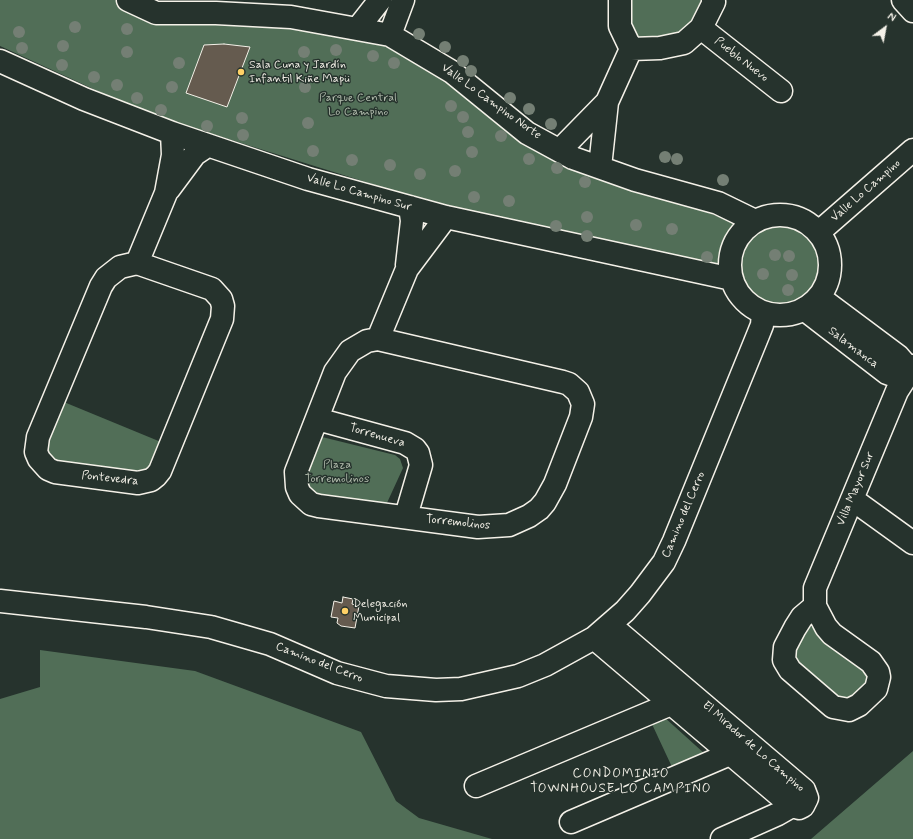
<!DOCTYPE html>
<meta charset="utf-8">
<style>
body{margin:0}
#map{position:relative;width:913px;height:839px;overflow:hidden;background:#26332d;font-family:Mynerve,sans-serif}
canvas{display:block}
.north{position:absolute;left:865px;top:8px;width:40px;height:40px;-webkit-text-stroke:3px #26332d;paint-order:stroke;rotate:32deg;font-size:11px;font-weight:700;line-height:16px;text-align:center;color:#f4f1e8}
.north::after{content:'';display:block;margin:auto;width:14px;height:18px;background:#f4f1e8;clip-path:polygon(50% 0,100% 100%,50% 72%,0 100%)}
</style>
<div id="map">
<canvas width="913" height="839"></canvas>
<div class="north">N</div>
</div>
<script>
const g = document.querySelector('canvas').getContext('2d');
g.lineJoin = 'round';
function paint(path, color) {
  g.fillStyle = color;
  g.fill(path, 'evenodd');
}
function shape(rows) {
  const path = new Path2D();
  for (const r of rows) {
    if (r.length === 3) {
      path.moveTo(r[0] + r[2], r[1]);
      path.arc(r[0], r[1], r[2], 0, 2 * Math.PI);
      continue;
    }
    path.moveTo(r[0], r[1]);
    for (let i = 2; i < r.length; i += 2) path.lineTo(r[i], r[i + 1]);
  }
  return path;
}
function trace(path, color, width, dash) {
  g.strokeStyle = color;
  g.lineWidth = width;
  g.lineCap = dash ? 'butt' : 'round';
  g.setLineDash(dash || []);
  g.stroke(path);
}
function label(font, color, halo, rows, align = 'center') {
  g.font = font + ' Mynerve,sans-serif';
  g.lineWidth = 3;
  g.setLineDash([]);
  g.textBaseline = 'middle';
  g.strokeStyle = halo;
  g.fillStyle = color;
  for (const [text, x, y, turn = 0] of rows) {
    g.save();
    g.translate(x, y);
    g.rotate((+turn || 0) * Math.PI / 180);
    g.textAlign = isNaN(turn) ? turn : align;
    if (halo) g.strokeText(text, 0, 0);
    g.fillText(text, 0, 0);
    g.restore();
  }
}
paint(shape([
 [0,0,115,0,155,18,291,22,387,40,633,184,740,225,734,230,723,255,723,272,420,199,177,123,128,105,0,46],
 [628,0,704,0,694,24,680,37,636,42,626,23],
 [780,265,41],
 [59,400,161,442,147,473,54,465,45,451],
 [318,436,395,455,400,459,403,468,386,505,320,500,308,488,303,475],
 [803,625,818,628,869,667,873,682,845,705,798,669,792,645],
 [40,650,195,671,361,732,396,801,419,818,492,839,0,839,0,699,40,687],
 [664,717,705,754,672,767,651,722],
 [913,751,913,839,811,839]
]), '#516e57');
const building = shape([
 [224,44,250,47,227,107,186,93,204,45,224,44],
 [343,597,353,599,352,604,359,606,355,628,341,626,337,623,338,618,331,617,334,601,342,603,343,597]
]);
paint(building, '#655b4f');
trace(building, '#f4f1e8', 1);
const minor = shape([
 [128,0,156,13,216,13,291,17,390,35,452,72,527,133,573,158,635,180,718,203,755,221],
 [620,0,620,26,631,49],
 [903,0,913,11],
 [358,28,380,0],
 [701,28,781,91],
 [390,35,403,0],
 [631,49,660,48,684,43,701,28,714,2,713,0],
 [0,61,84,99,172,133,308,179,446,217,732,279],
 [560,150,607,102],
 [600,167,607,102,631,49],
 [169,189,195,154,207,146],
 [780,265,50],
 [819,232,913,150],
 [137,263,212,289,221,299,223,306,222,319,160,471,156,476,151,480,138,483,55,472,48,469,39,459,36,452,38,437,101,286,106,278,120,267,137,263],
 [137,263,166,193,173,155,172,133],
 [407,265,412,221,410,207],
 [819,297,898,356,905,364,906,374],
 [804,309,887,373,895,376,906,374],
 [378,339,563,382,569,384,578,392,583,404,581,417,555,484,545,502,539,509,529,516,509,525,478,527,319,506,311,504,300,494,297,487,296,472,335,372,350,351,367,341,378,339],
 [378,339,407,269,446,217],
 [317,419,405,443,415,449,418,453,421,465,406,516],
 [852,499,913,543],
 [0,601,146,617,211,627,270,644,337,673,386,686,436,690,461,689,518,676,545,665,594,638,625,611,640,594,664,562,674,541,758,335,762,325,763,312],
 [815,606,802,617,795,628,785,647,784,660,790,670,833,707,849,710,859,705,876,689,879,677,878,672,871,662,832,634,826,627,815,606,815,588,897,391,913,366],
 [594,638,792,806,799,808,803,806,807,798,804,790,610,625],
 [476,786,671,704],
 [571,822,730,754],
 [722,839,778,814,792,806]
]);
trace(minor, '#f4f1e8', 25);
trace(minor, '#26332d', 22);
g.fillStyle = '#747f74';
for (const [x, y] of [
 [75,27],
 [127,29],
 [19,32],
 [419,34],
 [63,46],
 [445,47],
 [22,48],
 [336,50],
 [127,52],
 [304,52],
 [373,56],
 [463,61],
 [179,63],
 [394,63],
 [62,65],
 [471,71],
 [94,77],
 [117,85],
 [172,87],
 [305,87],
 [137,98],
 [510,98],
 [451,106],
 [529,109],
 [161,110],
 [463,117],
 [242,118],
 [308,123],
 [551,124],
 [207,126],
 [468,132],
 [243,135],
 [501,136],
 [313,151],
 [472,152],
 [665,157],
 [529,159],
 [677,159],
 [352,160],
 [390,165],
 [557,168],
 [455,171],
 [420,174],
 [723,180],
 [585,182],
 [474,197],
 [509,201],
 [587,217],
 [636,225],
 [556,226],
 [672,229],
 [587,236],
 [775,255],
 [789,256],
 [707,257],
 [763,274],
 [792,275],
 [788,290]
]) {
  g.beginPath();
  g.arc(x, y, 6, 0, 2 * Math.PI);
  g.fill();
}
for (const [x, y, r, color] of [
 [241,72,4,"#ffd166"],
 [345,611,4,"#ffd166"]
]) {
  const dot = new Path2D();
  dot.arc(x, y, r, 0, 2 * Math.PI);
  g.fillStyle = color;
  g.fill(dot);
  trace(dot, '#26332d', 1.5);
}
label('12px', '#f4f1e8', '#26332d', [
 ["Pueblo Nuevo",741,60,38],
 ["Valle Lo Campino Norte",491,102,36],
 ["Valle Lo Campino",866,191,-41],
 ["Valle Lo Campino Sur",359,193,16],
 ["Salamanca",853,348,37],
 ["Torrenueva",377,436,16],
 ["Pontevedra",110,479,6],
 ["Villa Mayor Sur",856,489,-67],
 ["Camino del Cerro",684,515,-67],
 ["Torremolinos",458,523,6],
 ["Camino del Cerro",319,663,21],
 ["El Mirador de Lo Campino",753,747,41]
]);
label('12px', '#f4f1e8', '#26332d', [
 ["Sala Cuna y Jardín",249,65],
 ["Infantil Kiñe Mapü",249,79],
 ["Delegación",353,604],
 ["Municipal",353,618]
], 'left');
label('12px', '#b3bdae', '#26332d', [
 ["Parque Central",358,98],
 ["Lo Campino",358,112],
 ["Plaza",337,465],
 ["Torremolinos",337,479]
]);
g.letterSpacing = '1px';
label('13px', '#f4f1e8', '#26332d', [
 ["CONDOMINIO",621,774],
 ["TOWNHOUSE LO CAMPINO",621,789]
]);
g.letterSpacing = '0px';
</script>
